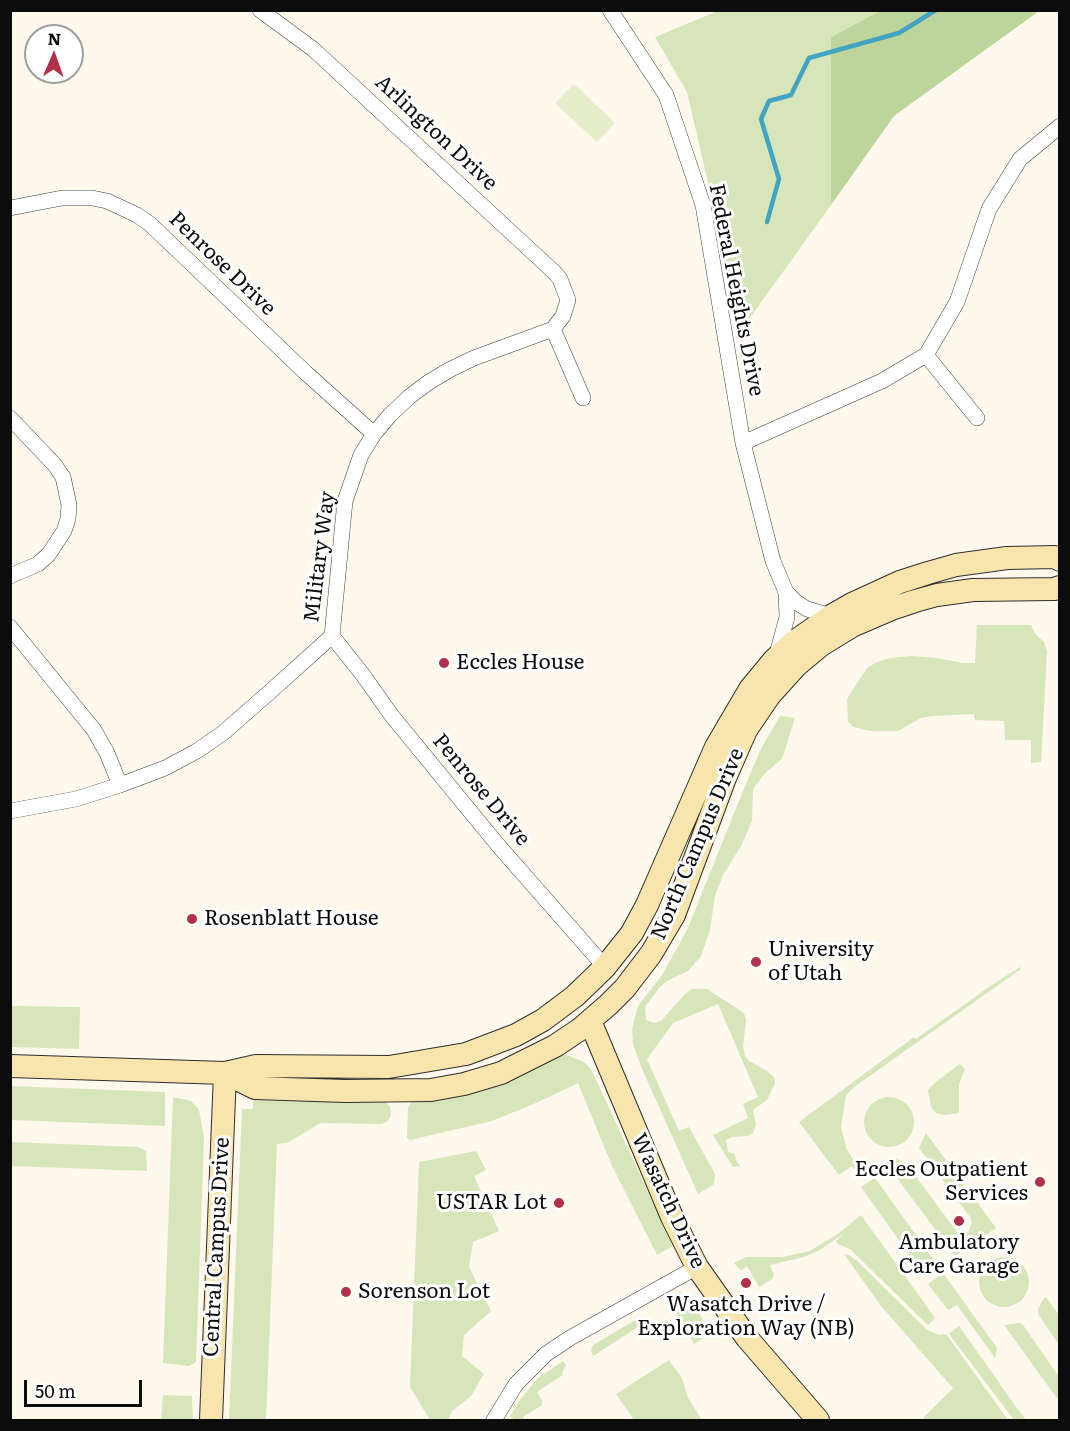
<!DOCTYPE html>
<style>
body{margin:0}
#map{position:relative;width:1070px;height:1431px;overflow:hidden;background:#fef8ed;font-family:Literata,serif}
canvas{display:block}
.frame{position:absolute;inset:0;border:12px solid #0c0c0c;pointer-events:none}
.north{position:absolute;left:24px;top:24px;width:60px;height:60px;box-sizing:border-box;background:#fff;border:2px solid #9e9e9e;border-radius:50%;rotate:2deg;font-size:16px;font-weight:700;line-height:24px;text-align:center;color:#0c0c0c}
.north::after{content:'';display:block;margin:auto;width:21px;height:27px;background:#b1304a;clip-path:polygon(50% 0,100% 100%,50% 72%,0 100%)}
.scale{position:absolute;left:24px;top:1380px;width:118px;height:27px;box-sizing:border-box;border:3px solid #0c0c0c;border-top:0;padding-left:8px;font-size:18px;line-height:21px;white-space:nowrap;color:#0c0c0c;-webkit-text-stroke:4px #fff;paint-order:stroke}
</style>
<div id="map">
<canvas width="1070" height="1431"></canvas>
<div class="frame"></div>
<div class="north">N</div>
<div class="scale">50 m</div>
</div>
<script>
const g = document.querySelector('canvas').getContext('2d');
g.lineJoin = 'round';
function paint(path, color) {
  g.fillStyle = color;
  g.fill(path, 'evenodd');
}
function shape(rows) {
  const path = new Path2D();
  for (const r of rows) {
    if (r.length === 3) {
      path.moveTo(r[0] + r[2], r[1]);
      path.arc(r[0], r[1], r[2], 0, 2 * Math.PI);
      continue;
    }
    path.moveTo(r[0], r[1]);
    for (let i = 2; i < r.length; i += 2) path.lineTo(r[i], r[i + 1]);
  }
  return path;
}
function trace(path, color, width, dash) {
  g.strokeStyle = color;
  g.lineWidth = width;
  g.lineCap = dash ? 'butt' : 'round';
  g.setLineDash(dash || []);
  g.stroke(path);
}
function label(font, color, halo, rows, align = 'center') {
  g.font = font + ' Literata,serif';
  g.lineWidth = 6;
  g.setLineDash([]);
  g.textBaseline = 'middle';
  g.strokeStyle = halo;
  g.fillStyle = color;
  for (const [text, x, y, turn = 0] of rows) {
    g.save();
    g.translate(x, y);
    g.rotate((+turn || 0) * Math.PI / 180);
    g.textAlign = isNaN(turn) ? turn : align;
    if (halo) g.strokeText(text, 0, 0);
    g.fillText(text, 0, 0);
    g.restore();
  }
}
paint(shape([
 [718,11,880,11,831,37,831,205,742,329,687,92,655,37],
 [977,625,1031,625,1036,635,1044,642,1047,651,1041,762,1031,763,1031,740,1005,740,1004,721,975,720,974,714,932,716,921,718,898,731,870,731,853,727,848,722,847,699,867,668,877,662,890,658,912,656,936,658,963,663,975,663],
 [780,716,795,718,782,759,765,773,753,789,752,821,741,846,723,875,715,896,710,930,701,956,688,971,667,981,659,988,645,1007,646,1020,654,1023,661,1021,684,995,692,989,707,989,744,1013,746,1020,743,1047,745,1056,749,1061,767,1071,774,1077,775,1084,767,1100,753,1110,756,1125,753,1133,747,1136,732,1137,726,1140,728,1152,735,1154,736,1160,740,1166,733,1167,713,1135,748,1118,743,1104,758,1097,718,1004,673,1023,647,1059,679,1131,689,1127,715,1174,714,1184,698,1194,642,1069,633,1044,632,1029,638,1006,662,975,687,930,745,786,761,749],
 [1020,967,1021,969,854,1087,846,1095,841,1127,847,1150,858,1166,854,1169,852,1166,839,1175,799,1122,914,1037,916,1039,989,987],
 [11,1006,80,1007,79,1049,11,1047],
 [564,1054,584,1062,591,1069,673,1246,657,1255,612,1166,578,1083,536,1103,492,1121,410,1140,407,1138,408,1108,411,1102,415,1100],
 [960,1064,965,1069,959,1084,959,1113,945,1115,936,1113,931,1107,928,1090,937,1081],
 [11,1086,165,1092,165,1126,11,1120],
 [173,1097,191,1101,199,1110,204,1138,196,1362,189,1366,163,1363],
 [889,1122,25],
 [256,1098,386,1102,390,1107,391,1116,387,1122,381,1124,320,1123,289,1142,277,1144,266,1420,229,1420,242,1109,253,1109,253,1101],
 [926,1133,996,1228,955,1256,885,1162,896,1159,905,1162,957,1232,964,1234,968,1232,972,1223,970,1217,919,1148],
 [11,1142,138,1147,146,1151,147,1171,11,1166],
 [476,1151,486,1170,474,1176,499,1231,473,1242,469,1267,491,1311,464,1335,462,1356,484,1374,471,1396,452,1411,448,1420,430,1420,410,1387,419,1162],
 [875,1178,939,1267,925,1277,861,1187],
 [861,1215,935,1318,928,1325,850,1249,838,1244,836,1241,845,1233,818,1251,804,1257,770,1265,774,1275,772,1279,759,1287,747,1266,741,1271,734,1263,746,1257,783,1257,810,1251,839,1233],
 [844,1254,849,1255,857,1261,927,1330,939,1335,946,1334,1008,1420,926,1420,923,1418,953,1388,881,1306],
 [1004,1282,25],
 [943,1273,997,1348,995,1358,957,1305,948,1310,928,1284],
 [680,1291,688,1304,692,1302,711,1333,694,1344,673,1309,674,1299],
 [1046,1297,1059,1315,1059,1345,1038,1314,1038,1309,1044,1298],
 [637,1319,649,1320,593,1356,591,1350,593,1345],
 [1020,1323,1023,1325,1059,1377,1059,1401,1004,1325],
 [959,1326,1019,1411,1026,1420,1014,1420,949,1334],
 [669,1360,682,1378,688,1398,702,1420,634,1420,616,1394],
 [563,1361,566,1365,562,1373,563,1375,537,1392,542,1400,542,1405,523,1417,524,1420,516,1420,510,1417,519,1401,537,1379],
 [163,1395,192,1396,193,1420,161,1420]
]), '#d7e5ba');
paint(shape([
 [880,11,1039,11,894,116,831,205,831,37]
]), '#bdd59a');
paint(shape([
 [574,84,615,123,597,142,555,103]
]), '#e6edcb');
trace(shape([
 [767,222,779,179,761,119,769,101,791,95,809,58,899,33,936,10]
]), '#43a3c2', 4.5);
const street = shape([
 [260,10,313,49,554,272,560,279,568,300,563,316,553,329],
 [610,10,666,95,703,205,743,443,773,561,786,592,787,617,777,654],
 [10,208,62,198,92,198,107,201,137,215,150,224,306,373,374,434],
 [553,329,583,398],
 [926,355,977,418],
 [10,418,54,464,63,477,69,505,68,519,64,531,49,554,38,564,10,576],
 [743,443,882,381,926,355,957,302,989,209,1020,159,1060,126],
 [786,592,796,602,807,609,831,616],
 [10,627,94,730,107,753,120,785],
 [332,636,363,675,392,716,497,844,605,967],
 [10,811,76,799,120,785,165,768,197,751,223,733,272,690,332,636,345,501,361,455,374,434,390,415,409,397,429,382,451,369,474,358,553,329],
 [494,1420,516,1384,546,1354,570,1338,697,1267]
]);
const secondary = shape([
 [590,1021,672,1217,697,1267,747,1338,818,1420],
 [10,1066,225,1073,256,1066,389,1067,466,1054,516,1035,543,1020,575,996,605,967,632,933,647,905,716,747,750,689,774,660,791,644,831,616,852,604,900,582,928,573,956,565,1007,558,1055,557,1060,560],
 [225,1073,255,1088,345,1091,431,1090,464,1084,501,1073,555,1046,579,1030,608,1005,625,988,651,954,674,915,725,778,746,730,769,696,797,665,821,645,852,626,894,608,915,601,937,595,973,590,1054,589,1060,587],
 [211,1420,225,1073]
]);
trace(street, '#3f3f3f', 16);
trace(secondary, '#2e2e2e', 24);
trace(street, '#fff', 15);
trace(secondary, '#f8e5ad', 22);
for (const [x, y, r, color] of [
 [444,663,6,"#b1304a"],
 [192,919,6,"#b1304a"],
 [756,962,6,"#b1304a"],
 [1040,1182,6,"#b1304a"],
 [559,1203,6,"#b1304a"],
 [959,1221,6,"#b1304a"],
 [746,1283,6,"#b1304a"],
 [346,1292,6,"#b1304a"]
]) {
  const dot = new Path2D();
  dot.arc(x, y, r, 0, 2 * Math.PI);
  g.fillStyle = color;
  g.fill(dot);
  trace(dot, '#fff', 2);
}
label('21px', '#0c0c0c', '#fff', [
 ["Arlington Drive",436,133,43],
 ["Penrose Drive",222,264,44],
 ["Federal Heights Drive",736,290,79],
 ["Military Way",320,557,-83],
 ["Penrose Drive",481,790,50],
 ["North Campus Drive",698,844,-67],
 ["Wasatch Drive",668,1201,65],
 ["Central Campus Drive",217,1247,-87]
]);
label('21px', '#0c0c0c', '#fff', [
 ["Eccles House",456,663],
 ["Rosenblatt House",204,919],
 ["University",768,950],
 ["of Utah",768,974],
 ["Eccles Outpatient",1028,1170,"right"],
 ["Services",1028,1194,"right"],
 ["USTAR Lot",547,1203,"right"],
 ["Ambulatory",959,1243,"center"],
 ["Care Garage",959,1267,"center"],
 ["Sorenson Lot",358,1292],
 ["Wasatch Drive /",746,1305,"center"],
 ["Exploration Way (NB)",746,1329,"center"]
], 'left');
</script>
